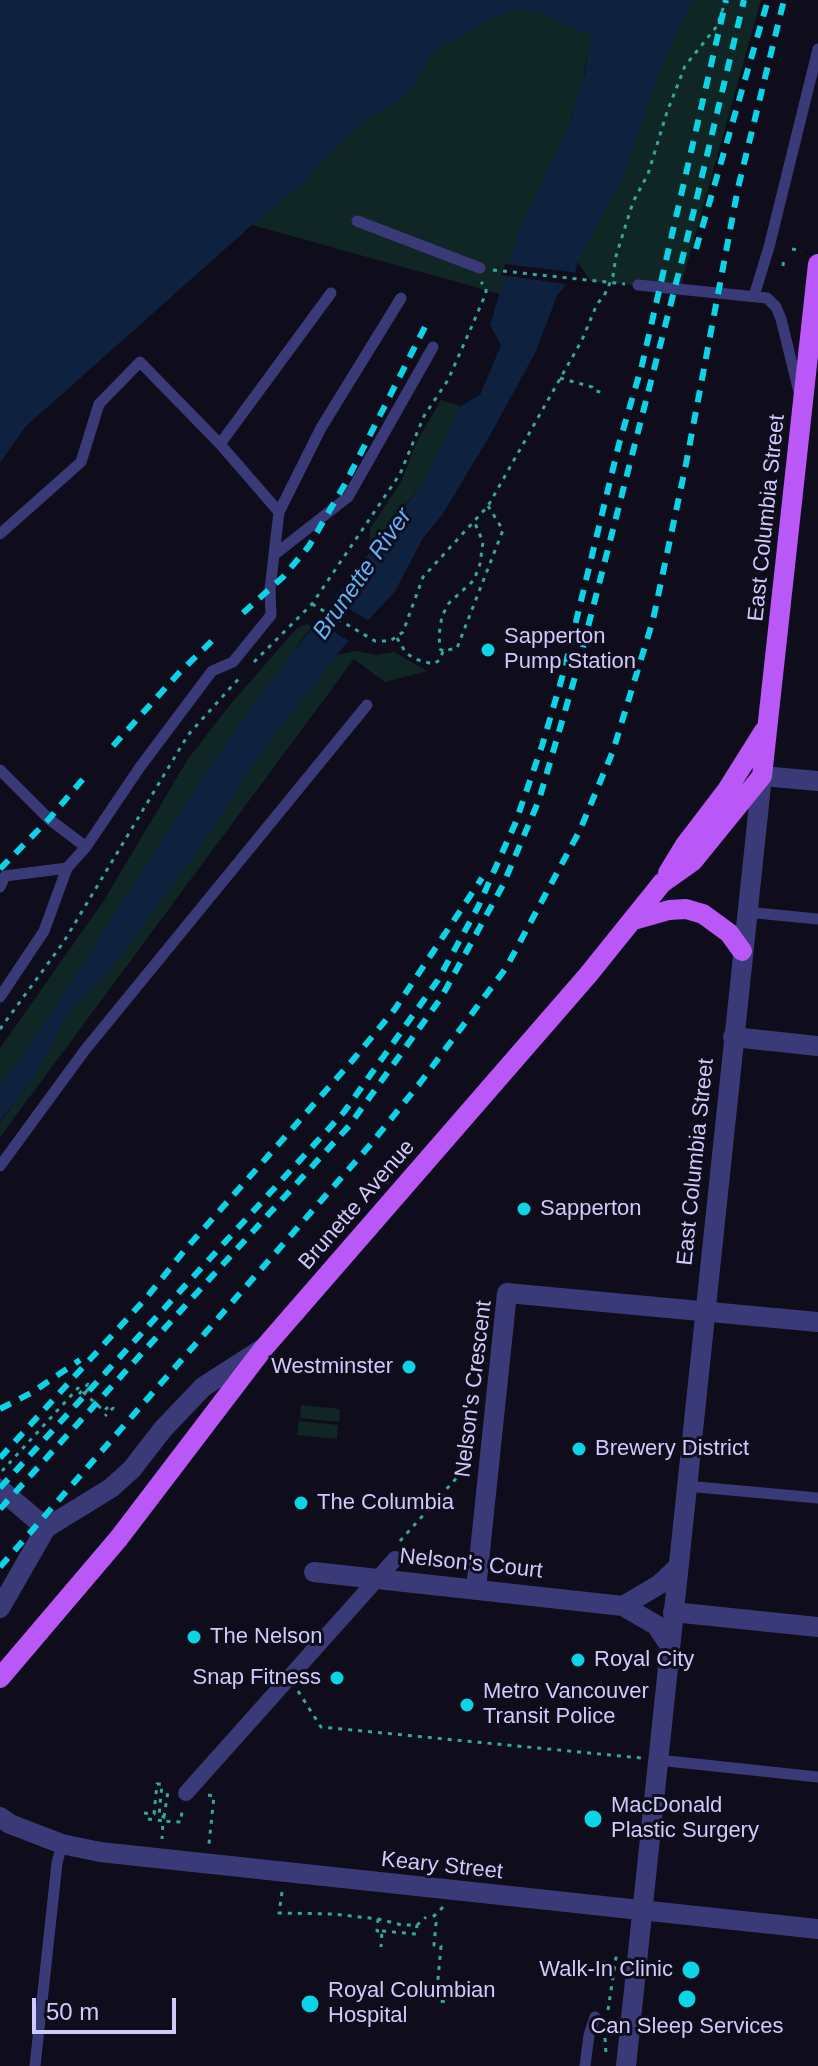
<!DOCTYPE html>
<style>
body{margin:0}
#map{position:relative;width:818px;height:2066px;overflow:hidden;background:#0f0c1c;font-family:Helvetica,sans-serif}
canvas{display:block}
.scale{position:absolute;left:32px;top:1998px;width:144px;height:36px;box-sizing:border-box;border:4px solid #cfcafc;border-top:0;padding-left:10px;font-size:24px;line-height:28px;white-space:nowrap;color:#cfcafc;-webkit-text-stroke:6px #0f0c1c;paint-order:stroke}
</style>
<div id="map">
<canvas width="818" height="2066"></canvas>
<div class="scale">50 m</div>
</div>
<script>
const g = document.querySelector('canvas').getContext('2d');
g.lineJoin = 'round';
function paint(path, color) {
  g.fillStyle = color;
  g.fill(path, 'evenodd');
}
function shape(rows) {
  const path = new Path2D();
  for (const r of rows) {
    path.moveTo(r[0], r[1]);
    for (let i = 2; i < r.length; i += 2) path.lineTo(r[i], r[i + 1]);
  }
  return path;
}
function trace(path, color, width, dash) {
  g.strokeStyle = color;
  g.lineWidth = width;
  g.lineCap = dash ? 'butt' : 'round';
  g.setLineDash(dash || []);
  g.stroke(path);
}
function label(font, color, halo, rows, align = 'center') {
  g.font = font + ' Helvetica,sans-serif';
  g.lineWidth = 6;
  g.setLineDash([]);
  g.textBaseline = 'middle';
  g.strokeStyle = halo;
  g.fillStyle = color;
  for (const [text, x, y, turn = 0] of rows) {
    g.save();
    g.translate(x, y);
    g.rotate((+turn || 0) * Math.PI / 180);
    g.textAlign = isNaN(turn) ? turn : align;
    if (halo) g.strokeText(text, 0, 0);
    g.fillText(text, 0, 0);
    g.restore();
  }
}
paint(shape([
 [460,0,617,0,586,78,587,54,583,82,564,138,543,182,500,294,252,225,305,182,316,166,368,118,397,102,434,51],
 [650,0,761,0,680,289,590,281,578,262,557,296],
 [441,400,460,406,426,479,370,549,370,529,401,482,417,441],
 [306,624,312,626,204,775,54,1009,0,1087,0,1048,103,902,188,759,229,706,296,629],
 [356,651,376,655,394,652,427,671,385,682,354,659,0,1137,0,1122,33,1079,67,1015,112,967,194,856,265,747,337,655],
 [301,1405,340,1409,339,1422,300,1418],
 [299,1421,338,1425,337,1439,297,1435]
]), '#102625');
paint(shape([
 [0,0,692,0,658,75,624,175,578,261,570,293,484,458,394,593,345,645,265,747,194,856,112,967,67,1015,33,1079,0,1121,0,1087,54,1009,204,775,262,693,426,479,460,406,480,395,501,345,490,325,519,230,564,138,583,82,592,35,564,25,539,11,517,10,499,15,434,51,413,87,397,102,368,118,316,166,305,182,252,225,25,427,0,463]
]), '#0e223f');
paint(shape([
 [505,264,579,273,574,295,550,342,540,372,512,433,487,460,447,540,420,563,397,595,345,652,337,655,349,641,313,619,318,612,329,597,368,620,394,593,423,538,442,515,493,430,536,351,557,296,566,284,501,275]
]), '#0f0c1c');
trace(shape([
 [792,249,802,251],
 [783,266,784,256],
 [493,270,625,284],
 [560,378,592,387,593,390,603,393],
 [312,604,375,641,390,641,403,632,423,577,488,506,582,340,597,304,604,296,613,276,616,256,633,202,648,174,667,112,685,66,717,26,726,0],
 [397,638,406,653,415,659,433,664,440,660,443,651,457,648,503,530,488,506],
 [443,651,440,649,439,635,442,616,449,603,474,580,480,564,483,542,474,521],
 [254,662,312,604,400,474,424,416,448,380,471,328,486,293,486,288,481,282],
 [0,1029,63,943,188,735,241,676],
 [83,1392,104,1411,110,1405,113,1408,105,1416],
 [79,1394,88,1384,90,1387,84,1394],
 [2,1471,78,1388,80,1390],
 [400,1541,469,1464],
 [298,1691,321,1727,641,1758],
 [208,1795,214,1796,209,1844],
 [144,1813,154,1814,157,1784,162,1784,159,1816,164,1817,163,1821,181,1822,182,1810],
 [164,1817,168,1791],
 [148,1819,163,1821,162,1839],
 [282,1892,279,1913,333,1914,378,1919,402,1925,417,1925,426,1917],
 [443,1907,433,1917,436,1923,434,1945,441,1946,436,2001,450,2002],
 [378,1919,377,1931,382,1931,381,1947],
 [382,1931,416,1934,417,1925],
 [608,2010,617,1951],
 [605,2038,606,2054]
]), '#33a89f', 3, [4, 6]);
trace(shape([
 [357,221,480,268],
 [638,285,767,298,776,307,781,319,799,392],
 [754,296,769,247,818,49],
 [220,444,331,293],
 [279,512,321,428,401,298],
 [0,534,81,462,99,404,140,362,220,444,279,512,270,589,271,615,233,662,212,671,140,767,86,847],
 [274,555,348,497,433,347],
 [0,770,49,819,86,847,67,868,44,931,0,997],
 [0,887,5,876,67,868],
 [746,912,818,919],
 [0,1166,85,1050,367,705],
 [686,1486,818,1498],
 [658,1760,818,1777],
 [35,2066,57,1863,62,1844],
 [585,2066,589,2035,595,2017]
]), '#3b3a79', 11);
trace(shape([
 [186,1793,395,1559]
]), '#3b3a79', 16);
trace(shape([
 [762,776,818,781],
 [733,1037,818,1046],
 [0,1489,46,1528],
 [314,1572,623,1606,656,1625,670,1646],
 [476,1589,507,1293,818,1322],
 [623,1606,660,1584,678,1567],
 [0,1608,46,1528,111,1488,132,1469,163,1429,203,1387,262,1349],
 [673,1612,818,1627],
 [0,1817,10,1824,62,1844,100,1852,818,1929]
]), '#3b3a79', 20);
trace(shape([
 [626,2066,762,776]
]), '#3b3a79', 20);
trace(shape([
 [668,873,685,845,727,790,764,731],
 [634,920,669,910,686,909,703,914,729,933,742,951],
 [0,1678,119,1538,263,1349,588,975,662,883,693,861,762,776,818,264]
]), '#b957f7', 20);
trace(shape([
 [696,249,768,0],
 [243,613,283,577,309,546,345,484,429,319],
 [113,746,178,674,217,636],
 [0,869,49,819,83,779],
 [0,1409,31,1393,80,1360],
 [0,1458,147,1297,184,1251,352,1061,395,1009,482,878],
 [0,1488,344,1112,438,980,478,907,515,824,542,746,564,671,619,444,642,365,726,0],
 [0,1509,349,1126,441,998,503,885,539,800,577,670,682,260,744,0],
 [0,1567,370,1145,420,1083,506,968,580,830,613,751,653,620,686,464,738,188,784,0]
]), '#0cd4e7', 6, [12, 10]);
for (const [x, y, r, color] of [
 [488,650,8,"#0cd4e7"],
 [524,1209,8,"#0cd4e7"],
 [409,1367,8,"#0cd4e7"],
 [579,1449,8,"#0cd4e7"],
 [301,1503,8,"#0cd4e7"],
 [194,1637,8,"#0cd4e7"],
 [578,1660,8,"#0cd4e7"],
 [337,1678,8,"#0cd4e7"],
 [467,1705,8,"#0cd4e7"],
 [593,1819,10,"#0cd4e7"],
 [691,1970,10,"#0cd4e7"],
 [687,1999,10,"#0cd4e7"],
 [310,2004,10,"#0cd4e7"]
]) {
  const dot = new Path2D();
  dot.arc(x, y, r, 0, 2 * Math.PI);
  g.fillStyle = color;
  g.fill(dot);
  trace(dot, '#0f0c1c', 3);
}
label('22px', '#cfcafc', '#0f0c1c', [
 ["East Columbia Street",767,518,-84],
 ["East Columbia Street",696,1162,-84],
 ["Brunette Avenue",357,1205,-49],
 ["Nelson's Crescent",474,1389,-83],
 ["Nelson's Court",471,1564,6],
 ["Keary Street",442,1866,6]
]);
label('22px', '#cfcafc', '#0f0c1c', [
 ["Sapperton",504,637],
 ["Pump Station",504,662],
 ["Sapperton",540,1209],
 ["Westminster",393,1367,"right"],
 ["Brewery District",595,1449],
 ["The Columbia",317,1503],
 ["The Nelson",210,1637],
 ["Royal City",594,1660],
 ["Snap Fitness",321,1678,"right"],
 ["Metro Vancouver",483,1692],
 ["Transit Police",483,1717],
 ["MacDonald",611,1806],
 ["Plastic Surgery",611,1831],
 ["Walk-In Clinic",673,1970,"right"],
 ["Royal Columbian",328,1991],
 ["Hospital",328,2016],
 ["Can Sleep Services",687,2027,"center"]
], 'left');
label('italic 24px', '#5eb2f7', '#0f0c1c', [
 ["Brunette River",363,574,-55]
]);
</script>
